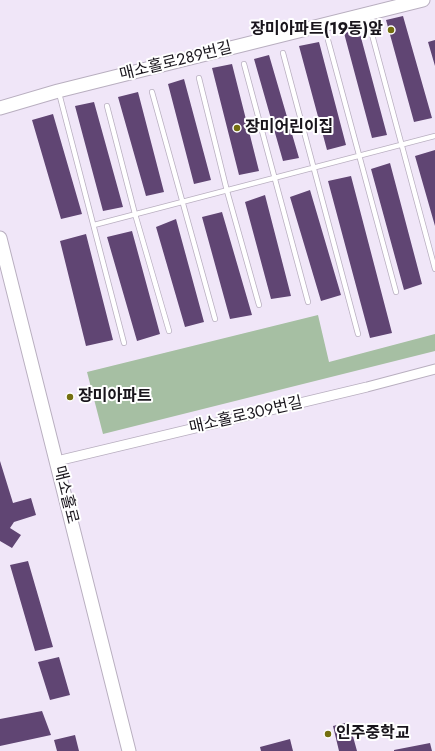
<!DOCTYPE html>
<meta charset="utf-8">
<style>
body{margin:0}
canvas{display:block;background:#f0e6f8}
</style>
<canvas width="435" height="751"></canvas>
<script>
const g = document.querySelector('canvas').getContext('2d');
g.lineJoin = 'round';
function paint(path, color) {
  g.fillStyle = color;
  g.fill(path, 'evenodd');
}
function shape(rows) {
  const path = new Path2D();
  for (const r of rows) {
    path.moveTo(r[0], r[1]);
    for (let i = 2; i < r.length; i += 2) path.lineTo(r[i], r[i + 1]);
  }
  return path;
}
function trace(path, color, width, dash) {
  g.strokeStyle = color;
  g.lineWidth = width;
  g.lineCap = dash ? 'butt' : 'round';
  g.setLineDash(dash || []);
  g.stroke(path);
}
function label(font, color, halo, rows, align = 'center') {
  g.font = font + ' Jost,"Noto Sans KR",sans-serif';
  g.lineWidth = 4;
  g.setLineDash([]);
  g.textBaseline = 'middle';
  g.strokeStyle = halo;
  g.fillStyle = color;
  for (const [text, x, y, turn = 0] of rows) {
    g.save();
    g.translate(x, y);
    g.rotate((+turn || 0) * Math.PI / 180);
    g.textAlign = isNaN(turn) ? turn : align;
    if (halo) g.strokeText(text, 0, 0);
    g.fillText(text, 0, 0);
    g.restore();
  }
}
paint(shape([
 [318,315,329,362,435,334,435,351,103,434,87,372]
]), '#a6bfa3');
paint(shape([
 [403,16,432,118,414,122,386,20],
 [359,30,387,135,372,138,344,33],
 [435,40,435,66,428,42],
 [319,42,346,145,327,150,299,46],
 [269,55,299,158,283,161,254,59],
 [232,64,259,171,239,175,212,68],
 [184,79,211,180,194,184,168,84],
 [138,92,164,192,146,196,118,97],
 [94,102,123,207,103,211,75,106],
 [53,114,82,214,61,219,32,120],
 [435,150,435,226,415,156],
 [390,163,422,284,404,290,371,169],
 [351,176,392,333,370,338,328,181],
 [310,190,341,295,321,301,290,197],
 [265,195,291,296,271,299,245,202],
 [222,212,252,315,230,319,202,217],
 [176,219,204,322,185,327,156,227],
 [132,231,160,334,137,341,107,237],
 [86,234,113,340,86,346,60,241],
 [0,461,13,503,31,498,36,515,14,522,10,528,21,535,12,548,0,541],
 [28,561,53,647,35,651,10,565],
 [59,657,70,695,50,700,38,662],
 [42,711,51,735,0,746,0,719],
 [349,722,357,751,339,751,333,726],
 [75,735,79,751,57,751,54,740],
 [290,739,293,751,261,751,260,747],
 [430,743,432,751,394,751,394,750]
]), '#604573');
const lane = shape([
 [367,16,435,269],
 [328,40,396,292],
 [283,53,358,334],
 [244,64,308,302],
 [199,78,227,191,259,305],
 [152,92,215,319],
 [59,93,124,343],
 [107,106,135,214,169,331],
 [94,225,435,136]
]);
const street = shape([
 [57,461,367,387,435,369]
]);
const secondary = shape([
 [0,108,58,91,423,0],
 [0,238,129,751]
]);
trace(lane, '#b9afc0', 6);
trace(street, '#b9afc0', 11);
trace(secondary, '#b9afc0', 15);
trace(lane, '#fff', 4.5);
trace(street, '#fff', 9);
trace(secondary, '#fff', 13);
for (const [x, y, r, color] of [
 [391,30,4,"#746f10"],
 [237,128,4,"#746f10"],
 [70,397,4,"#746f10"],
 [328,734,4,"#746f10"]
]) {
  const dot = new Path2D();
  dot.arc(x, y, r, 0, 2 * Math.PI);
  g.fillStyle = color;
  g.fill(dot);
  trace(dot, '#fff', 1.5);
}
label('bold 16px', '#19151c', '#fff', [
 ["장미아파트(19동)앞",383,30,"right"],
 ["장미어린이집",245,128],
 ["장미아파트",78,397],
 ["인주중학교",336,734]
], 'left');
label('16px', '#19151c', '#fff', [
 ["매소홀로289번길",176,62,-14],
 ["매소홀로309번길",246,416,-13],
 ["매소홀로",65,495,76]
]);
</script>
